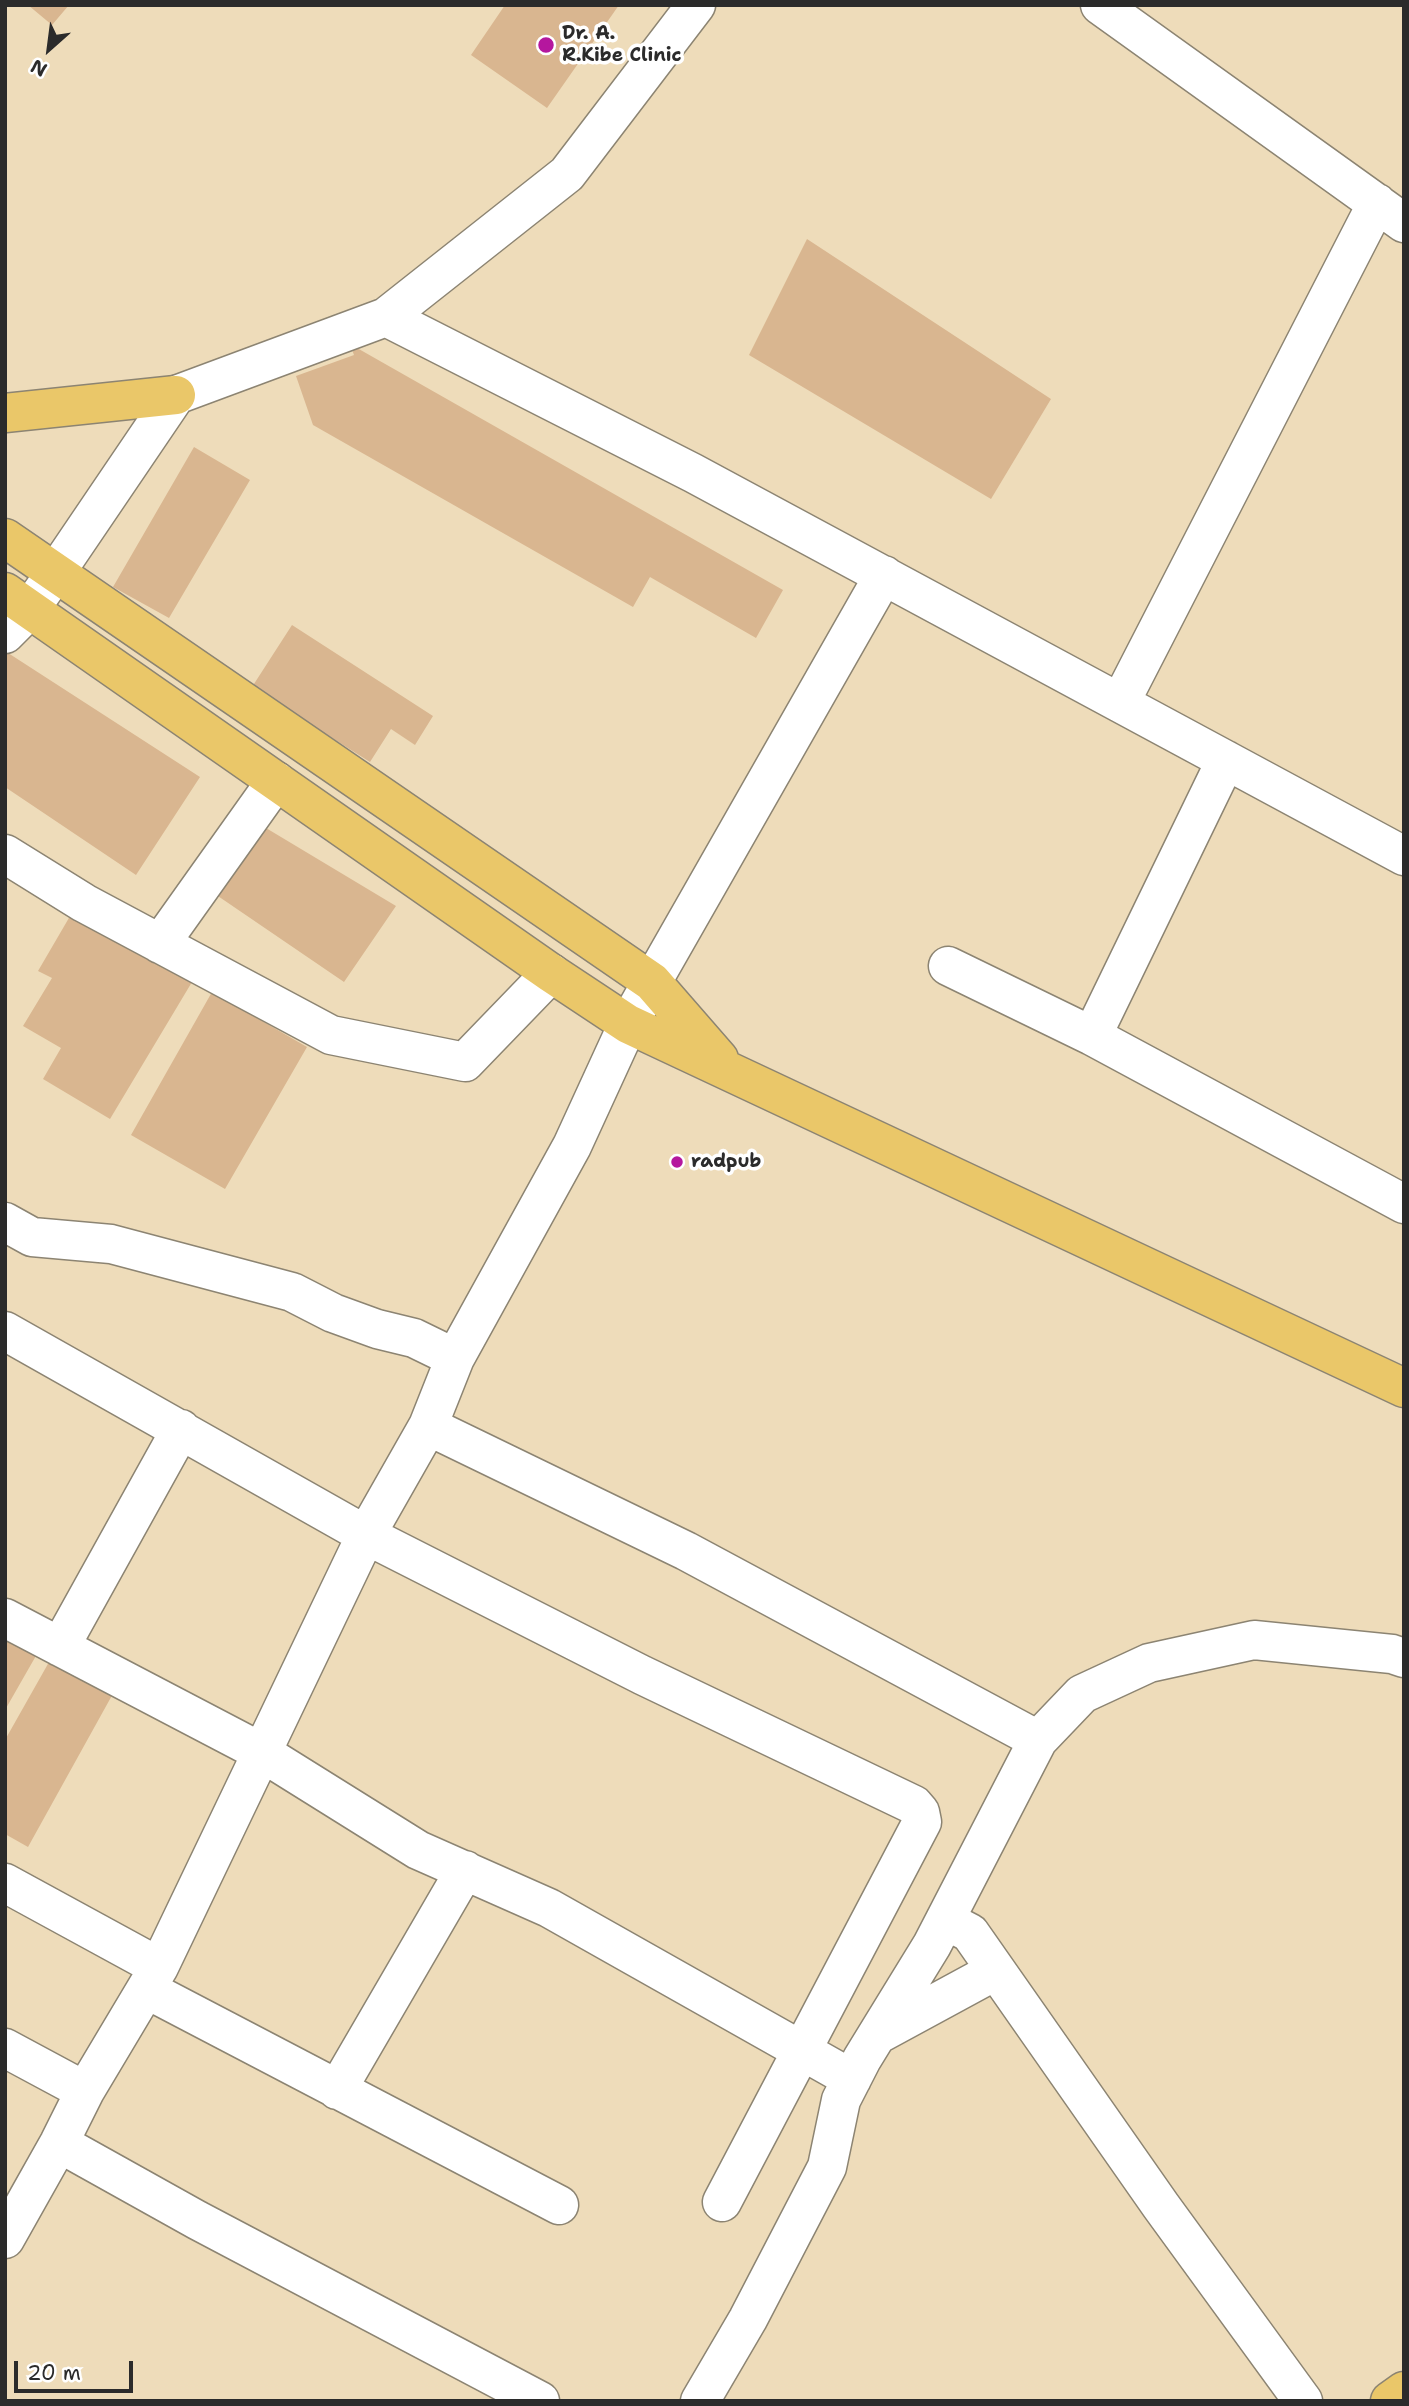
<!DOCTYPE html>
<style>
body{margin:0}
#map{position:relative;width:1409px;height:2406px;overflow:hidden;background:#eedcba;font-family:"Shantell Sans",sans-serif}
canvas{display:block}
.frame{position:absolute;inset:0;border:7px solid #2b2b2b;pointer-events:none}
.north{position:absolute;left:14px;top:14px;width:70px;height:70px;-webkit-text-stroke:5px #fff;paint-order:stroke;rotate:208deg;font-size:19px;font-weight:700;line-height:28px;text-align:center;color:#2b2b2b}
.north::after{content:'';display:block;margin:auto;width:24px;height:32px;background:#2b2b2b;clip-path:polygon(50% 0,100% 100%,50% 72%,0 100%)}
.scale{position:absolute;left:14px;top:2361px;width:119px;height:32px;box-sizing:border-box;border:4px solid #2b2b2b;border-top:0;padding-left:9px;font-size:21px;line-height:24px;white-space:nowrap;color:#2b2b2b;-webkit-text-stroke:5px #fff;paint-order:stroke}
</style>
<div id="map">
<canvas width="1409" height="2406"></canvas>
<div class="frame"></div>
<div class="north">N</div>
<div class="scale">20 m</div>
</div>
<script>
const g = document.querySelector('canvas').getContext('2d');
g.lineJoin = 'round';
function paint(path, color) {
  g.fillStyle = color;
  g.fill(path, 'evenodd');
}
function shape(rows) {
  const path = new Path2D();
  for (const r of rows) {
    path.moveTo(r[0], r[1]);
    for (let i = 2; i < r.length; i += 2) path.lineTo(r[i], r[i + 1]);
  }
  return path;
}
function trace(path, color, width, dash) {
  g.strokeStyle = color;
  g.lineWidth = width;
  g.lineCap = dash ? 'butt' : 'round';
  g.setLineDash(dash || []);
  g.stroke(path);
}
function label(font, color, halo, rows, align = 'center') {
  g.font = font + ' "Shantell Sans",sans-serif';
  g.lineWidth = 7;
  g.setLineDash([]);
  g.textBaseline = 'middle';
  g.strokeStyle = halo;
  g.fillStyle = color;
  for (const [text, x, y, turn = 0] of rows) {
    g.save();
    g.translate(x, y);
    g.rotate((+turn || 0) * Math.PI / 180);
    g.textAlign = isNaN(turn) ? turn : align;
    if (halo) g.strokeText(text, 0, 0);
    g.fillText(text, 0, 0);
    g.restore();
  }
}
paint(shape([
 [28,5,69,5,52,25],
 [505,5,619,5,547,108,471,55],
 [807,239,1051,399,991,499,749,355],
 [350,344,783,590,756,638,650,577,633,607,313,425,296,376,354,355],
 [194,447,250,480,169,618,113,587],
 [292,625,433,716,415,745,391,729,370,762,252,687],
 [5,651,200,777,136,875,5,787],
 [256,822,396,906,344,982,212,892],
 [73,911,192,982,110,1119,43,1079,61,1048,23,1026,52,978,38,971],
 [212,992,307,1047,225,1189,131,1135],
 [5,1626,41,1647,5,1710],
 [53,1655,115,1690,28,1847,5,1834,5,1740]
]), '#d9b690');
const minor = shape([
 [1100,5,1404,223],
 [386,317,567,174,696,5],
 [5,634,30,609,56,572,176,395,386,317,693,473,1404,856],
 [1120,703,1377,203],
 [5,854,84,903,331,1035,465,1062,551,973],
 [160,944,276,781],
 [948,966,1092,1036,1404,1204],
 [1092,1036,1226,760],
 [5,1222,32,1237,111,1244,292,1292,333,1313,377,1329,414,1338,455,1358],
 [5,1331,366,1535,642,1675,914,1805,920,1812,922,1822,722,2202],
 [428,1426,686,1551,1038,1740],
 [5,1618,261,1752,418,1850,549,1908,852,2079],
 [60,1647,181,1429],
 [5,1883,159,1967],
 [945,1920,970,1933,1161,2206,1303,2401],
 [146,1989,559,2205],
 [877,2035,995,1971],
 [5,2048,85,2091],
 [337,2090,465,1870],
 [59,2143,197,2220,540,2401],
 [5,2239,59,2143,85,2091,159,1967,366,1535,428,1426,455,1358,572,1146,628,1024,884,575],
 [700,2401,748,2319,827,2167,841,2100,862,2059,932,1945,1038,1740,1082,1694,1149,1663,1254,1640,1392,1654,1404,1658]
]);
const major = shape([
 [5,413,176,395],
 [5,538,652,982,719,1059],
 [5,592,551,973,628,1024,1404,1388],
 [1390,2401,1404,2391]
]);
trace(minor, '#8c8472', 41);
trace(major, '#8c8472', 41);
trace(minor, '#fff', 38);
trace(major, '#eac769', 38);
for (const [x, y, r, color] of [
 [546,45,9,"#b5179e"],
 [677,1162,7,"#b5179e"]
]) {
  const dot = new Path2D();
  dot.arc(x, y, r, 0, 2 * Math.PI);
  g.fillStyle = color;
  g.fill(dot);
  trace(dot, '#fff', 2.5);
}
label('bold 19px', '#2b2b2b', '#fff', [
 ["Dr. A.",562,34],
 ["R.Kibe Clinic",562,56],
 ["radpub",691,1162]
], 'left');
</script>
